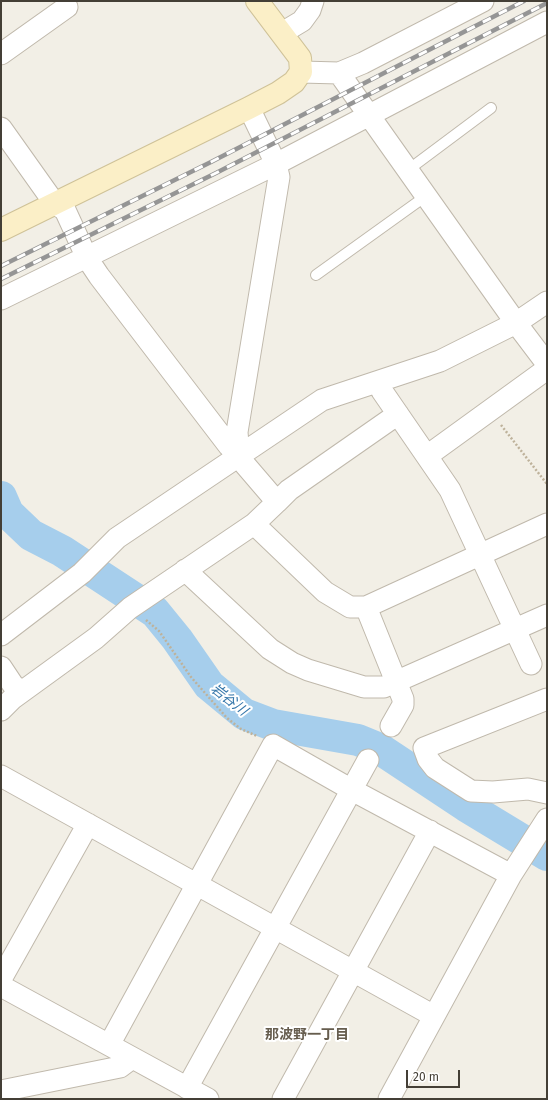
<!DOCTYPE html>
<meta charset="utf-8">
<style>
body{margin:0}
#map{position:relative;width:548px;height:1100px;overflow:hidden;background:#f2efe6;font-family:"Fira Sans",sans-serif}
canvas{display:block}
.frame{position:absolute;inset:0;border:2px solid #443f36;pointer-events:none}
.scale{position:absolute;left:406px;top:1070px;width:54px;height:18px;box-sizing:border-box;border:2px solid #443f36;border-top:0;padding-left:5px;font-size:12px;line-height:14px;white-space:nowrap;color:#443f36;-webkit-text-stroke:3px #fff;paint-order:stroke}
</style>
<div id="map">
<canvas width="548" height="1100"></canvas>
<div class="frame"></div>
<div class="scale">20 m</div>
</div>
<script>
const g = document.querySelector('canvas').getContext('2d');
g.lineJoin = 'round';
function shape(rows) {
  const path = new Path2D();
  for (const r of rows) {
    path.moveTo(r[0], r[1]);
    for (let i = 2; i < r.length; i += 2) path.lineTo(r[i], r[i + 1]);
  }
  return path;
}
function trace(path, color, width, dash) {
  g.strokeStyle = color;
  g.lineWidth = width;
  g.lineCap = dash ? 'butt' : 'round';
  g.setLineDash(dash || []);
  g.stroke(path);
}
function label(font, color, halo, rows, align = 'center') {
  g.font = font + ' "Fira Sans","Noto Sans JP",sans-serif';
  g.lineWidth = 4;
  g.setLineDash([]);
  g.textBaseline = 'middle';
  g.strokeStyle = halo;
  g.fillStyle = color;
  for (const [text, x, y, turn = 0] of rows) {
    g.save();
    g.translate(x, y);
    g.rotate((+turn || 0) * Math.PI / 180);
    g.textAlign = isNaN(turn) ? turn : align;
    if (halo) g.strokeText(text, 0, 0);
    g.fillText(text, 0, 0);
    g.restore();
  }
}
trace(shape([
 [1,497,8,513,31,535,62,551,155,612,177,639,209,685,244,714,273,725,358,740,380,749,466,806,547,855]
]), '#a6ceec', 32);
const lane = shape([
 [408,170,491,108],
 [316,275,426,196]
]);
const street = shape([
 [282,33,302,21,310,10,313,1],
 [1,54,67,7],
 [301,72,339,73,363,63,483,1],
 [339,73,516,323,547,364],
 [1,128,55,204,65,210,87,258,99,276,229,446,277,502,254,524,130,608,96,638,12,699,1,710],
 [1,299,276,164,547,22],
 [379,382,382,391,450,490,531,664],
 [239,456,237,432,279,177,276,164,249,108],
 [427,456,547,369],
 [277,502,289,490,398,414],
 [254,524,325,592,350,607,366,607,547,524],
 [185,570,270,649,292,663,308,670,364,687,384,687,547,615],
 [366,607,403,699,403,705,391,726],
 [1,635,82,573,117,538,322,400,440,361,516,323,547,302],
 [1,667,13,685,21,692],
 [547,699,424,748,428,759,435,768,471,791,493,792,528,789,547,793],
 [1,776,434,1016],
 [1,979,88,824],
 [1,986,208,1099],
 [109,1045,273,745,352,790,511,875],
 [187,1088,368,760],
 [1,1091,120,1067,132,1058],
 [283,1099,430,831],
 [389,1099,511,875,547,819]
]);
const secondary = shape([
 [1,230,249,108,278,93,294,82,301,72,300,58,257,1]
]);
trace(lane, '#c0b9ac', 12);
trace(street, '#c0b9ac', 23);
trace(secondary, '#cfc298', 24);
trace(shape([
 [501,425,547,484],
 [146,620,159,631,191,677,227,718,241,729,257,736]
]), '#beb29b', 2.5, [2, 2]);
trace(lane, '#fff', 10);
trace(street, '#fff', 21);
trace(secondary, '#fbefc7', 22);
const rail = shape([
 [1,266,211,162,524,1],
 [1,279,216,173,547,3]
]);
trace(rail, '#959595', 4.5);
trace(rail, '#fff', 3, [9]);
label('italic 14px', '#3677aa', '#fff', [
 ["岩谷川",229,700,38]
]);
label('bold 14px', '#665d4e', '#fff', [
 ["那波野一丁目",307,1035]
]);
</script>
